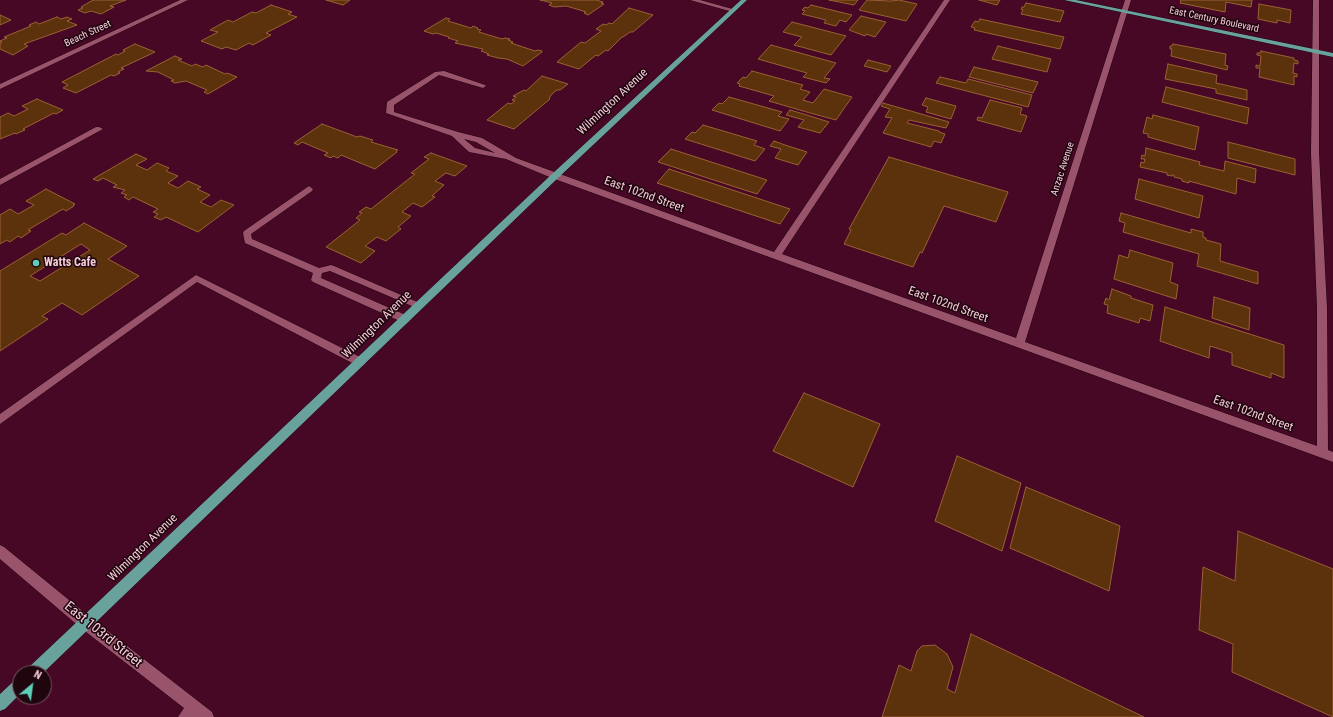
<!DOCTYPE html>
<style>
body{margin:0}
#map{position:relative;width:1333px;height:717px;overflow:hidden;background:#460825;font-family:"Roboto Condensed",sans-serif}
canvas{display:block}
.north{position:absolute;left:12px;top:665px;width:40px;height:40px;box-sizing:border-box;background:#1e050e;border:1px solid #74555f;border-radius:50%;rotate:29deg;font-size:11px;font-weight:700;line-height:16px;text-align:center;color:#f6cdd9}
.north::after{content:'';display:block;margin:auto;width:14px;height:18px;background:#5eceb8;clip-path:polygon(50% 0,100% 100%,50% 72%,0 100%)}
</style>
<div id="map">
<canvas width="1333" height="717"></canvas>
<div class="north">N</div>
</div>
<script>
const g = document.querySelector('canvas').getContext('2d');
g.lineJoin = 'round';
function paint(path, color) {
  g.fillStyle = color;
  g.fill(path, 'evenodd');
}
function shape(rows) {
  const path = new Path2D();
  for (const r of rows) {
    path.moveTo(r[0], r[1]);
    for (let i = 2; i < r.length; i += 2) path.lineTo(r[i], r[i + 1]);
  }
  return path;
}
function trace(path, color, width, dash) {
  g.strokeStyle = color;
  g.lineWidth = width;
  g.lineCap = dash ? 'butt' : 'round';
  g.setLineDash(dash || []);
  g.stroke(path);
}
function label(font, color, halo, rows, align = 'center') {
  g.font = font + ' "Roboto Condensed",sans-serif';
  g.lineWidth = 3;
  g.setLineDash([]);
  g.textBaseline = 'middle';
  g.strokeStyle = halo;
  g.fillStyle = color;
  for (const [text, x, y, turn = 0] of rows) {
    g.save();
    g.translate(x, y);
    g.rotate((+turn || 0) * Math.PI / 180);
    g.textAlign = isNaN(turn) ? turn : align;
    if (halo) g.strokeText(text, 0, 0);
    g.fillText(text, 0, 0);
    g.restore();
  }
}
const building = shape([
 [93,0,92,0,126,0,110,6,114,7,101,14,91,11,85,13,78,10,83,8,81,7,93,0],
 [326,0,350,0,343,5,326,0],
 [540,0,596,0,603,2,601,3,604,4,588,15,584,13,586,12,580,10,566,6,554,7,549,5,552,3,540,0],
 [829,0,858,0,854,5,829,0],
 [867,0,891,1,899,0,917,4,906,21,859,10,867,0],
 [979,0,1000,0,997,5,979,0],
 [1181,0,1252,0,1251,7,1226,2,1225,12,1180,3,1181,0],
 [1026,3,1064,11,1060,22,1021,14,1023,10,1021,9,1022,7,1024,7,1026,3],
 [1259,4,1291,10,1290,23,1277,20,1277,23,1258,19,1259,4],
 [271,5,292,12,288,14,297,17,266,33,271,35,253,45,249,43,236,50,226,47,222,49,201,41,218,32,210,30,228,20,233,22,252,12,256,13,271,5],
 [811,5,852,15,846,22,840,20,836,26,824,23,826,20,802,14,805,11,802,10,805,7,808,8,811,5],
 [629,8,653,15,633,32,630,32,623,37,622,37,608,51,606,50,598,56,596,55,579,69,557,62,581,42,585,43,601,31,596,29,603,24,606,25,609,23,612,24,629,8],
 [0,15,11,20,0,25,0,15],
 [861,16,886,22,875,37,866,34,865,36,849,30,861,16],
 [57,17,61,19,67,17,72,19,67,21,77,25,24,44,28,46,13,55,0,49,0,43,2,42,0,41,7,38,4,37,31,26,29,25,36,22,39,24,57,17],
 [446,18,450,19,448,21,471,28,473,26,478,28,477,29,481,30,479,32,502,39,505,38,510,39,508,40,513,42,511,43,535,51,538,50,542,51,542,52,523,66,507,59,498,58,487,55,489,54,481,51,483,49,455,43,458,41,448,38,449,37,436,33,433,34,424,31,446,18],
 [980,19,1064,37,1060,49,974,30,975,28,971,27,975,21,978,22,980,19],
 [792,22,846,36,831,55,794,45,802,37,783,32,792,22],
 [135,44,155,52,121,68,124,69,118,72,120,73,114,76,111,75,76,93,63,88,68,85,62,82,116,54,118,55,125,51,123,50,135,44],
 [1173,44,1226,54,1225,65,1228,66,1227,70,1171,56,1172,49,1170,49,1170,46,1172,46,1173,44],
 [771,45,836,63,824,78,830,79,826,83,803,77,807,73,758,59,771,45],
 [998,46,1051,59,1047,72,992,59,998,46],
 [1261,51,1294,58,1294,60,1298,61,1298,64,1294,63,1293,73,1297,74,1297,77,1294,76,1294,85,1259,77,1260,68,1256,68,1256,65,1260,66,1261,56,1257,55,1257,53,1261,53,1261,51],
 [175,56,182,59,178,60,192,66,195,64,203,67,206,65,225,74,227,73,237,77,208,94,204,92,207,90,186,81,175,83,171,81,174,80,158,72,146,71,175,56],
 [868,60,891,66,887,72,864,66,868,60],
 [1168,64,1217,75,1216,83,1247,90,1247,100,1216,93,1216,89,1165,79,1168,64],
 [974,67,1038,82,1033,93,969,77,974,67],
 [752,71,803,85,800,89,810,92,803,100,813,103,824,89,852,97,836,120,810,113,769,101,774,96,739,86,740,84,737,83,743,77,746,78,752,71],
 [542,76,568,84,560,90,557,90,553,93,549,98,550,99,514,129,487,120,508,103,511,104,515,101,512,100,516,97,513,96,524,90,526,91,542,76],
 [940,77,966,83,968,79,1032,95,1028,107,936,83,940,77],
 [1166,87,1249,108,1247,124,1162,102,1166,87],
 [729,97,782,112,778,116,789,119,780,131,712,110,719,103,722,104,729,97],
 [926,98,956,106,951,119,926,112,928,107,922,105,926,98],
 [37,99,63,110,56,114,54,113,23,129,25,130,16,134,15,133,0,139,0,117,8,113,14,116,28,109,22,106,37,99],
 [990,100,1022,108,1020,114,1027,116,1021,132,977,120,978,117,982,118,990,100],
 [883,103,949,122,946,128,909,120,907,123,939,131,939,132,945,134,941,143,934,141,931,147,883,133,892,118,885,117,890,109,881,106,883,103],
 [790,110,807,115,829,122,820,133,798,127,804,120,786,115,790,110],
 [1153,115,1199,127,1195,150,1148,137,1148,134,1143,133,1147,117,1152,119,1153,115],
 [322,124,357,137,360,136,373,140,371,142,398,150,396,151,397,152,375,169,341,155,338,158,333,156,331,158,324,155,328,153,302,142,298,145,294,143,322,124],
 [703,125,757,141,754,145,765,149,755,161,685,139,692,132,695,133,703,125],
 [774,141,785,145,807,152,798,165,775,158,781,149,770,146,774,141],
 [1228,142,1295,159,1295,175,1228,158,1228,142],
 [1146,148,1200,162,1199,165,1224,171,1225,161,1256,169,1255,183,1237,178,1236,194,1189,181,1189,183,1182,181,1182,179,1174,177,1174,175,1172,175,1172,176,1167,175,1167,173,1140,167,1141,162,1144,163,1145,159,1141,159,1142,155,1145,156,1146,148],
 [671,149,767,180,757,194,658,162,671,149],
 [431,153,467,166,455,176,446,173,435,181,444,185,432,196,435,197,422,207,413,203,402,212,411,216,398,227,401,229,386,241,377,237,365,246,375,251,361,263,326,247,360,220,356,218,362,213,359,212,366,207,371,209,415,174,411,173,429,159,424,157,431,153],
 [136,154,147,159,136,165,147,170,157,163,169,168,166,171,178,176,168,183,178,188,188,181,201,187,197,189,210,195,200,202,211,207,221,200,234,205,198,232,166,217,161,220,154,217,158,214,153,212,158,209,133,197,129,200,124,197,127,195,121,193,125,190,113,187,117,185,103,178,98,181,93,179,136,154],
 [889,157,1008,192,996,222,944,206,922,253,920,252,913,267,844,244,851,230,849,229,889,157],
 [669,169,790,209,780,224,657,183,669,169],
 [1139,179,1203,196,1199,218,1135,199,1139,179],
 [46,189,75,204,73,205,74,206,66,211,63,209,28,230,31,231,21,238,18,236,10,242,7,240,0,244,0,215,10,209,18,214,34,205,26,201,46,189],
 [1121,213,1191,233,1191,229,1203,232,1203,237,1206,238,1206,240,1221,244,1220,261,1258,272,1258,284,1197,266,1199,254,1123,232,1125,223,1119,221,1121,213],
 [84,223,127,246,108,259,139,276,82,315,62,303,42,316,48,319,0,351,0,271,62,233,66,235,84,223],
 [81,244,90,250,40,281,30,276,81,244],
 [1130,250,1173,263,1170,282,1178,285,1176,299,1114,279,1119,255,1128,258,1130,250],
 [1112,289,1131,296,1131,298,1153,305,1150,321,1140,318,1139,323,1107,313,1108,305,1104,304,1106,298,1109,300,1112,289],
 [1214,297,1250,308,1249,330,1212,318,1214,297],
 [1165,307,1284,345,1284,378,1271,373,1271,378,1232,365,1232,353,1210,346,1209,358,1160,341,1165,307],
 [804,393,880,424,853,487,773,451,804,393],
 [957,456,1021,483,1002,551,935,521,957,456],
 [1026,487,1120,526,1109,591,1010,548,1026,487],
 [1238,531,1333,569,1333,717,1232,672,1233,644,1199,630,1203,567,1235,581,1238,531],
 [971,634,1144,717,882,717,899,665,911,671,917,651,922,646,935,645,947,654,953,667,947,689,955,693,971,634]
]);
paint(building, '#5b320c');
trace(building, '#9a6133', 1);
const minor = shape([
 [180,0,188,0,0,89,0,84,180,0],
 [690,0,700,0,736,10,733,12,690,0],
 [944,0,950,0,782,254,1016,338,1125,0,1131,0,1025,342,1317,446,1317,308,1311,153,1313,0,1319,0,1319,153,1327,308,1328,450,1333,452,1333,462,552,178,506,159,469,152,452,136,386,113,387,102,435,72,444,71,485,85,486,86,483,88,439,75,394,105,394,112,458,132,482,138,516,158,774,252,944,0],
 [464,139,476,142,495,153,475,148,464,139],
 [96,127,99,127,103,129,0,185,0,179,96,127],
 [309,186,313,189,312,191,251,234,252,239,319,268,331,265,334,266,422,304,424,306,419,309,330,271,322,273,321,278,408,316,410,319,408,322,402,322,313,282,311,280,313,273,245,243,243,233,244,231,309,186],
 [196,275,364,359,365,362,364,365,360,366,356,365,197,282,0,424,0,414,196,275],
 [0,545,4,547,91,618,212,712,214,717,178,717,184,708,81,628,0,559,0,545]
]);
const major = shape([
 [741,0,747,0,558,178,43,673,26,673,28,668,552,174,741,0],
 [1064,0,1076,0,1333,53,1333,57,1064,0],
 [20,678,20,694,5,709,0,711,0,694,15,680,20,678]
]);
trace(minor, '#25000e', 1);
trace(major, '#25000e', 1);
paint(minor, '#99546c');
paint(major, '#69a29d');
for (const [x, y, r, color] of [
 [36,263,4,"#5eceb8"]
]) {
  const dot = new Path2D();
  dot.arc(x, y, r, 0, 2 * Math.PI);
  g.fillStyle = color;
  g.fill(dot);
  trace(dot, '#1e050e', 1.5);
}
label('10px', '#f6cdd9', '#1e050e', [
 ["East Century Boulevard",1214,20,12],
 ["Beach Street",88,34,-25],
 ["Anzac Avenue",1063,169,-72]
]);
label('12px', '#f6cdd9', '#1e050e', [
 ["Wilmington Avenue",613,102,-43],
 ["East 102nd Street",644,195,20],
 ["East 102nd Street",948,305,20],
 ["Wilmington Avenue",377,325,-44],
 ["East 102nd Street",1253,414,20],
 ["Wilmington Avenue",143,548,-44]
]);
label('bold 12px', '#f6cdd9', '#1e050e', [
 ["Watts Cafe",44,263]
], 'left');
label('14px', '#f6cdd9', '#1e050e', [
 ["East 103rd Street",103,635,39]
]);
</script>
